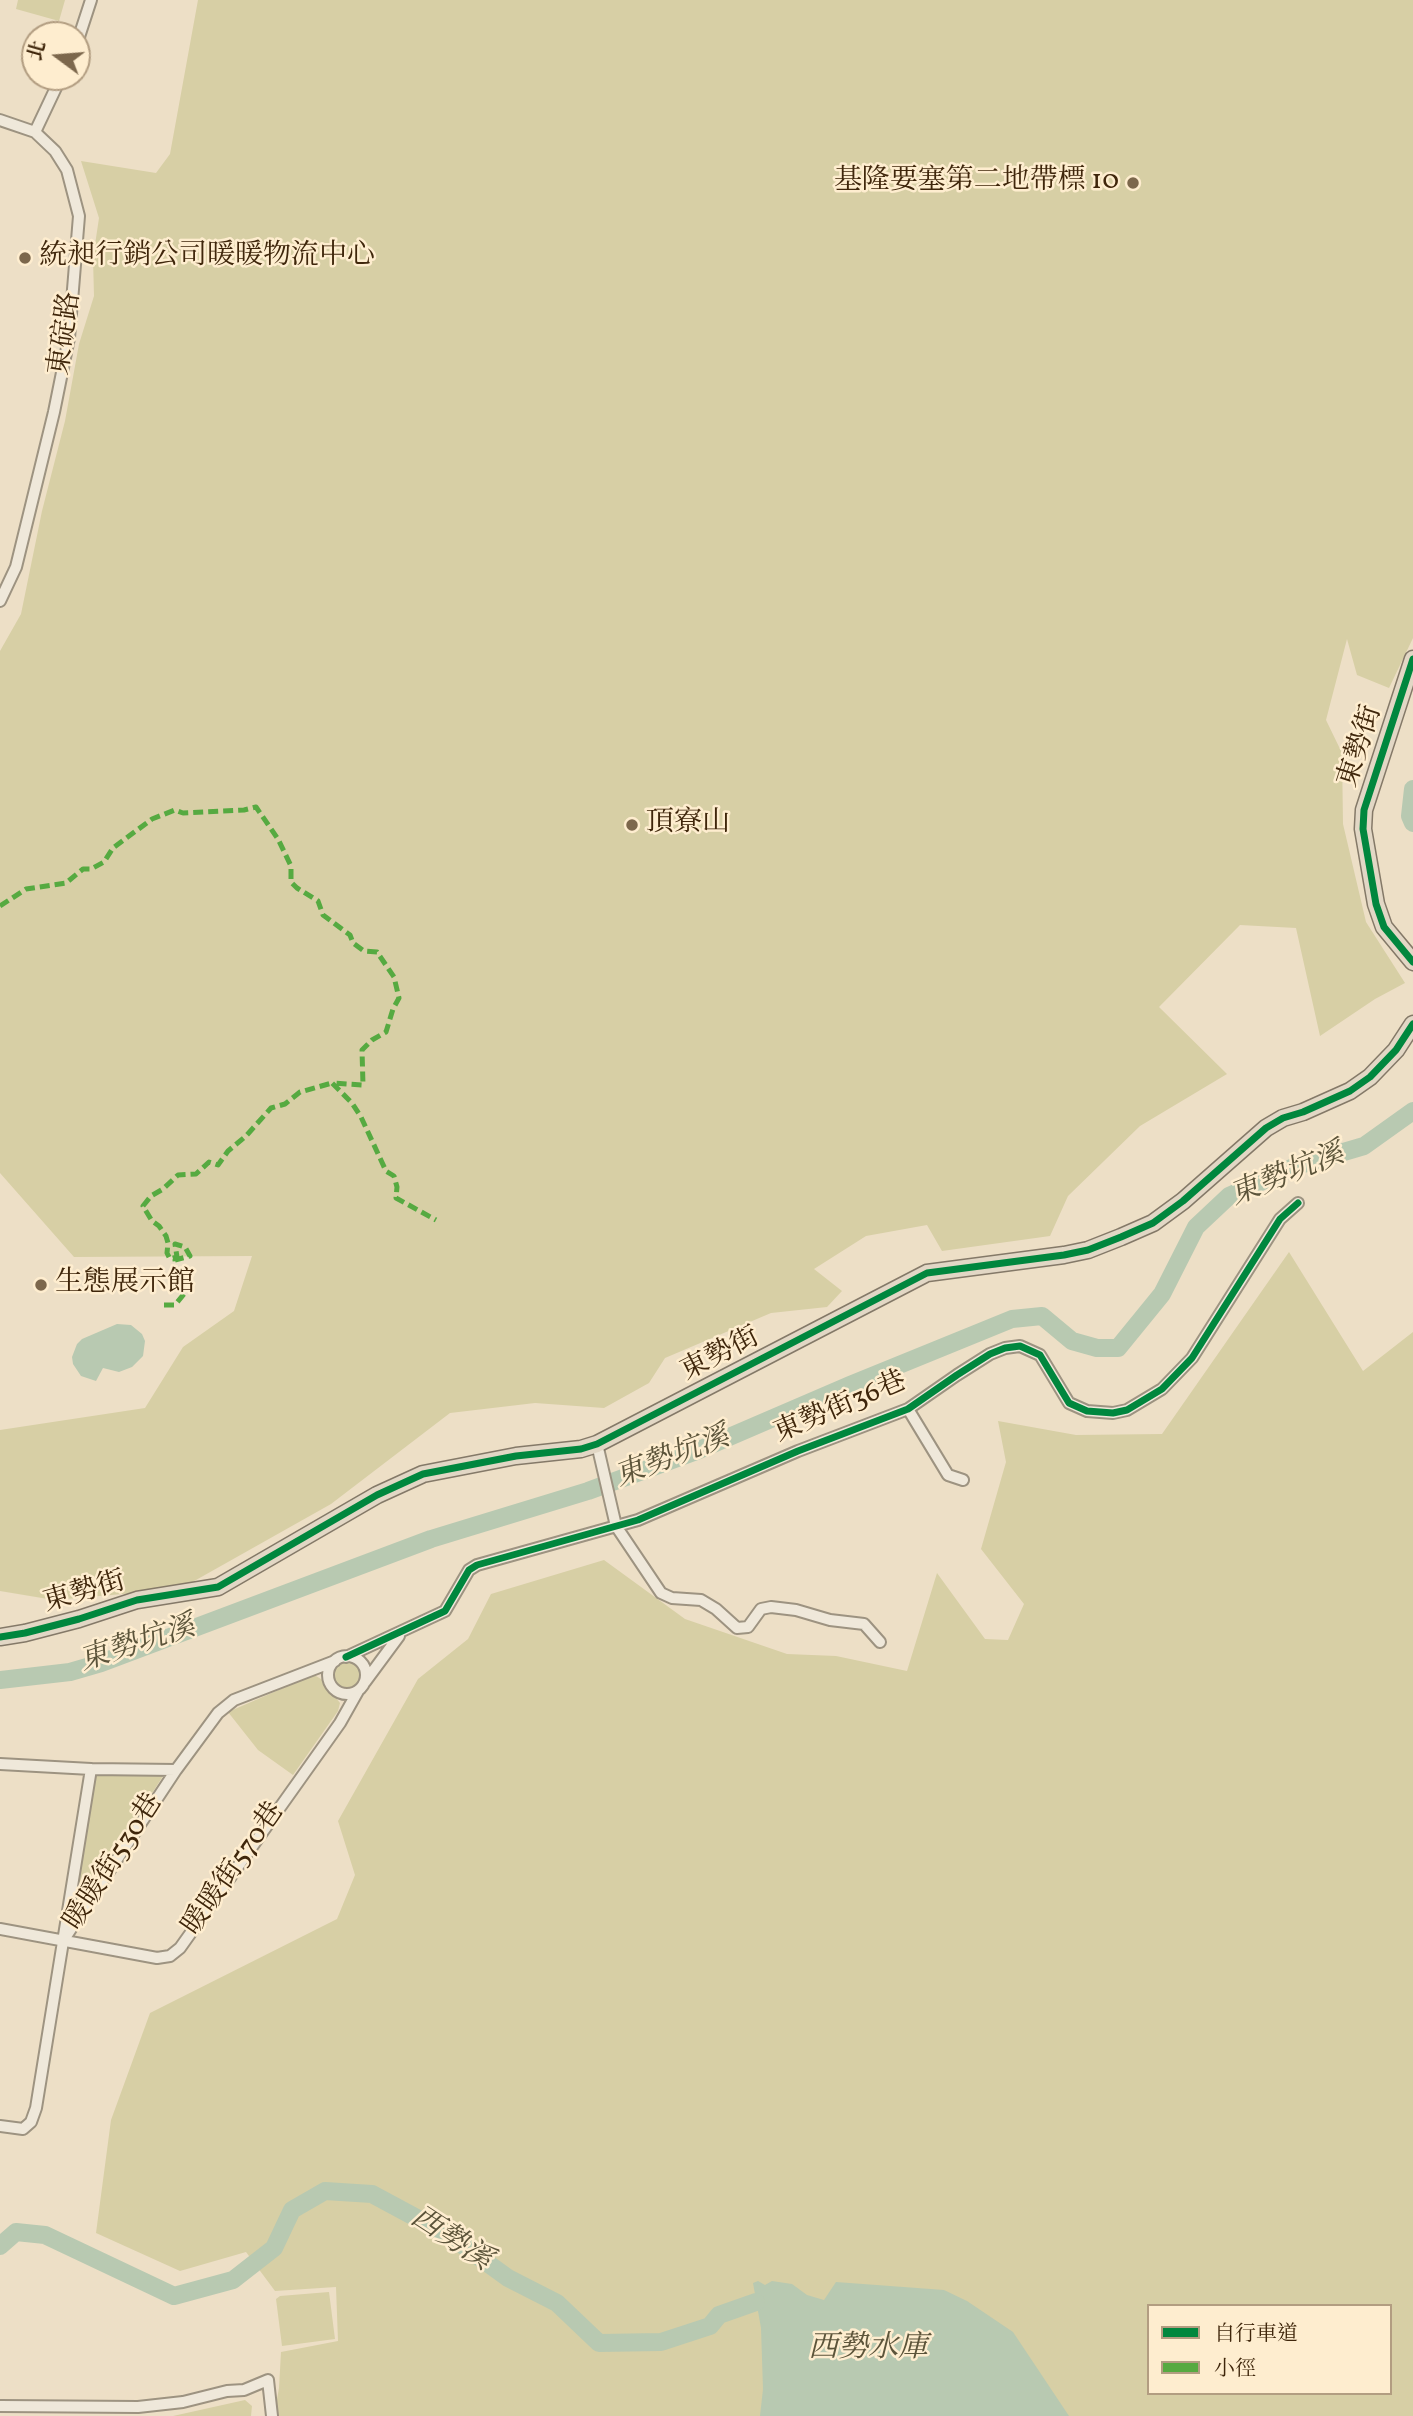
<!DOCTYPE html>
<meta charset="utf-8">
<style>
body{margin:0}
#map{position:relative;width:1413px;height:2416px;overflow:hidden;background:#eddfc6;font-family:Vollkorn,"Noto Serif TC",serif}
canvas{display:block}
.legend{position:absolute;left:1147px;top:2304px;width:245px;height:91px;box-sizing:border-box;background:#feedcf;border:2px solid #b29d81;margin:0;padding:9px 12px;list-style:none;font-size:21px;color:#3f260b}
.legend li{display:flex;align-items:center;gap:14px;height:35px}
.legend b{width:35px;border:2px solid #b29d81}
.north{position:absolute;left:21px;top:21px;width:70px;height:70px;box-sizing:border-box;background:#feedcf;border:2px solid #b29d81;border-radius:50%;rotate:286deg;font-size:19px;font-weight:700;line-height:28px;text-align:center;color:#3f260b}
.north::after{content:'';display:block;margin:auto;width:24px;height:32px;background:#7c674c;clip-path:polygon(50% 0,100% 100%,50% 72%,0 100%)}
</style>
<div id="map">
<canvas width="1413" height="2416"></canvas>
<ul class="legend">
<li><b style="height:9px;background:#00873e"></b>自行車道</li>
<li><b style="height:9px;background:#56aa41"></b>小徑</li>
</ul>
<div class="north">北</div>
</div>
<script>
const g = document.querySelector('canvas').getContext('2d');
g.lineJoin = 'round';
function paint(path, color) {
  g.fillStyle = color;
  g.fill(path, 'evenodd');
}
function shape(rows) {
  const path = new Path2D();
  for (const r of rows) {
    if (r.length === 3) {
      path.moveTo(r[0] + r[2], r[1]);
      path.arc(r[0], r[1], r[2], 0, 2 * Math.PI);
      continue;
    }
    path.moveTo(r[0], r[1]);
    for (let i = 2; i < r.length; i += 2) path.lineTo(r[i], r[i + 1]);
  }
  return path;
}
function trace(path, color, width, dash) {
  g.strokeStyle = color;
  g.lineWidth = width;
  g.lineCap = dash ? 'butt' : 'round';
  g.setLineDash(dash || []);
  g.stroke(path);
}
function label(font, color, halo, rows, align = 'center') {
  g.font = font + ' Vollkorn,"Noto Serif TC",serif';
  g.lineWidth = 5;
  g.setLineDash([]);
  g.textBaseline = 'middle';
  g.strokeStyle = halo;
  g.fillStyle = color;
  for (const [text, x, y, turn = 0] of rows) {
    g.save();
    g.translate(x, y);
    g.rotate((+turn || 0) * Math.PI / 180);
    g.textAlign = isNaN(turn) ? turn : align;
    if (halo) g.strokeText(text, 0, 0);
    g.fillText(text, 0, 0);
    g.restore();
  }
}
paint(shape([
 [18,0,65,0,59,21,16,9],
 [198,0,1413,0,1413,638,1389,688,1357,675,1347,639,1326,720,1342,753,1343,824,1366,922,1405,983,1375,999,1320,1036,1296,928,1240,925,1159,1007,1227,1074,1140,1126,1068,1196,1050,1236,942,1251,927,1225,866,1236,814,1269,842,1291,827,1307,771,1313,665,1358,649,1383,604,1408,535,1403,450,1413,331,1504,180,1589,54,1600,0,1591,0,1430,145,1408,183,1347,234,1311,252,1256,74,1257,0,1173,0,651,21,614,42,511,65,421,79,344,94,296,93,258,99,218,81,161,156,173,170,154],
 [1289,1252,1363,1371,1413,1332,1413,2416,274,2416,279,2388,281,2352,338,2341,336,2287,275,2291,246,2252,180,2271,96,2233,111,2120,150,2013,337,1919,355,1875,338,1821,418,1679,468,1639,491,1594,604,1560,685,1619,787,1654,836,1656,907,1671,937,1573,985,1639,1008,1640,1024,1604,981,1549,1006,1462,998,1421,1076,1435,1162,1434],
 [1149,2306,1390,2306,1390,2393,1149,2393],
 [347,1675,14],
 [311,1676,316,1676,321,1679,340,1703,338,1711,293,1775,258,1750,228,1712],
 [96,1775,163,1776,71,1921],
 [329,2292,335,2339,282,2346,276,2299,280,2296],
 [245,2400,252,2406,251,2416,173,2416]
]), '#d7cfa5');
paint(shape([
 [117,1324,131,1325,142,1334,145,1341,143,1356,132,1367,119,1372,103,1368,96,1381,81,1376,73,1364,72,1357,77,1344,82,1339],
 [758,2281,765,2285,772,2281,792,2284,807,2295,824,2300,836,2282,944,2290,967,2301,1013,2332,1069,2416,760,2416,763,2389,761,2328,753,2283]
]), '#b8c9b1');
trace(shape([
 [1413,789,1410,816,1413,823],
 [0,1680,70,1672,101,1663,431,1539,588,1491,699,1450,850,1385,1012,1319,1042,1316,1072,1341,1097,1348,1118,1348,1162,1294,1196,1227,1229,1196,1296,1166,1364,1146,1413,1111],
 [0,2246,16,2232,45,2235,174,2296,233,2280,274,2248,292,2210,325,2191,372,2194,450,2236,508,2278,557,2303,599,2343,661,2342,710,2326,719,2315,756,2302]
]), '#b8c9b1', 18);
const minor = shape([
 [77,43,91,0],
 [0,120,35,132,55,151,67,170,79,216,69,338,54,412,16,567,0,601],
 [35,132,61,77],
 [908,1409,948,1475,963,1480],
 [597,1444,616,1526,661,1593,672,1598,701,1600,716,1609,737,1628,748,1627,761,1609,771,1607,796,1610,830,1620,864,1624,880,1642],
 [347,1675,19],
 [346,1657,445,1611,469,1570,477,1565,638,1520,798,1451,908,1409,957,1375,990,1354,1005,1348,1020,1346,1040,1355,1069,1403,1087,1411,1113,1413,1127,1410,1162,1389,1192,1358,1280,1219,1298,1203],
 [365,1682,399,1636],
 [0,1764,91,1769,176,1770],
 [0,1929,157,1958,170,1956,180,1948,340,1723,358,1691],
 [63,1941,176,1770,218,1713,234,1700,335,1661],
 [0,2126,23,2129,31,2122,36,2108,91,1769],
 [0,2406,138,2407,183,2402,227,2391,244,2390,268,2380,272,2416]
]);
const primary = shape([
 [1413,659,1364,810,1363,829,1376,904,1384,927,1413,962],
 [0,1637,25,1633,79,1619,137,1600,218,1587,377,1495,423,1474,516,1456,581,1449,597,1444,927,1273,1064,1255,1088,1250,1121,1237,1153,1223,1183,1201,1266,1128,1283,1118,1303,1112,1350,1091,1370,1077,1396,1050,1413,1024]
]);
trace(minor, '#9d9381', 14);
trace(primary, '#847968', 19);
trace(minor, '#efe8da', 10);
trace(primary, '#e2d7c5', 16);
trace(shape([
 [0,906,26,889,66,883,83,869,91,869,104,862,113,848,152,819,175,810,183,813,244,810,256,807,278,839,291,866,291,882,297,888,318,901,323,915,350,935,353,943,364,951,377,952,394,977,399,998,393,1009,386,1032,372,1040,362,1050,363,1085,332,1083,352,1103,361,1117,386,1171,394,1176,397,1187,396,1198,436,1220],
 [164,1305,175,1305,184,1294,177,1282,175,1260,190,1256,185,1247,175,1244,177,1257,170,1259,167,1253,168,1243,166,1236,159,1226,152,1221,143,1206,151,1196,163,1189,178,1175,196,1174,209,1162,218,1165,228,1151,246,1136,271,1108,285,1104,300,1092,332,1083]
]), '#56aa41', 5, [10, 5]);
trace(shape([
 [1413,659,1364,810,1363,829,1376,904,1384,927,1413,962],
 [0,1637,25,1633,79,1619,137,1600,218,1587,377,1495,423,1474,516,1456,581,1449,597,1444,927,1273,1064,1255,1088,1250,1121,1237,1153,1223,1183,1201,1266,1128,1283,1118,1303,1112,1350,1091,1370,1077,1396,1050,1413,1024],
 [346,1657,445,1611,469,1570,477,1565,638,1520,798,1451,908,1409,957,1375,990,1354,1005,1348,1020,1346,1040,1355,1069,1403,1087,1411,1113,1413,1127,1410,1162,1389,1192,1358,1280,1219,1298,1203]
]), '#00873e', 7);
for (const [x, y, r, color] of [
 [1133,183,7,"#7c674c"],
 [25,258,7,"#7c674c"],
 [632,825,7,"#7c674c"],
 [41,1285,7,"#7c674c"]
]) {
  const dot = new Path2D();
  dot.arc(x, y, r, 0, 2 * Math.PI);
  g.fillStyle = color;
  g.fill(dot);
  trace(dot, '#feedcf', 2.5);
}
label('28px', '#3f260b', '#feedcf', [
 ["基隆要塞第二地帶標 10",1119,183,"right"],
 ["統昶行銷公司暖暖物流中心",39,258],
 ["頂寮山",646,825],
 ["生態展示館",55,1285]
], 'left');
label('28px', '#3f260b', '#feedcf', [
 ["東碇路",67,334,-82],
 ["東勢街",1362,747,-72],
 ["東勢街",721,1356,-27],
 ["東勢街36巷",841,1409,-23],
 ["東勢街",85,1594,-16],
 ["暖暖街530巷",115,1863,-57],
 ["暖暖街570巷",235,1870,-55]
]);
label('italic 30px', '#5c543a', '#feedcf', [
 ["東勢坑溪",1288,1177,-22],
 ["東勢坑溪",673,1459,-21],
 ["東勢坑溪",138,1646,-18],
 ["西勢溪",450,2241,33],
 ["西勢水庫",868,2350]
]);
</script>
